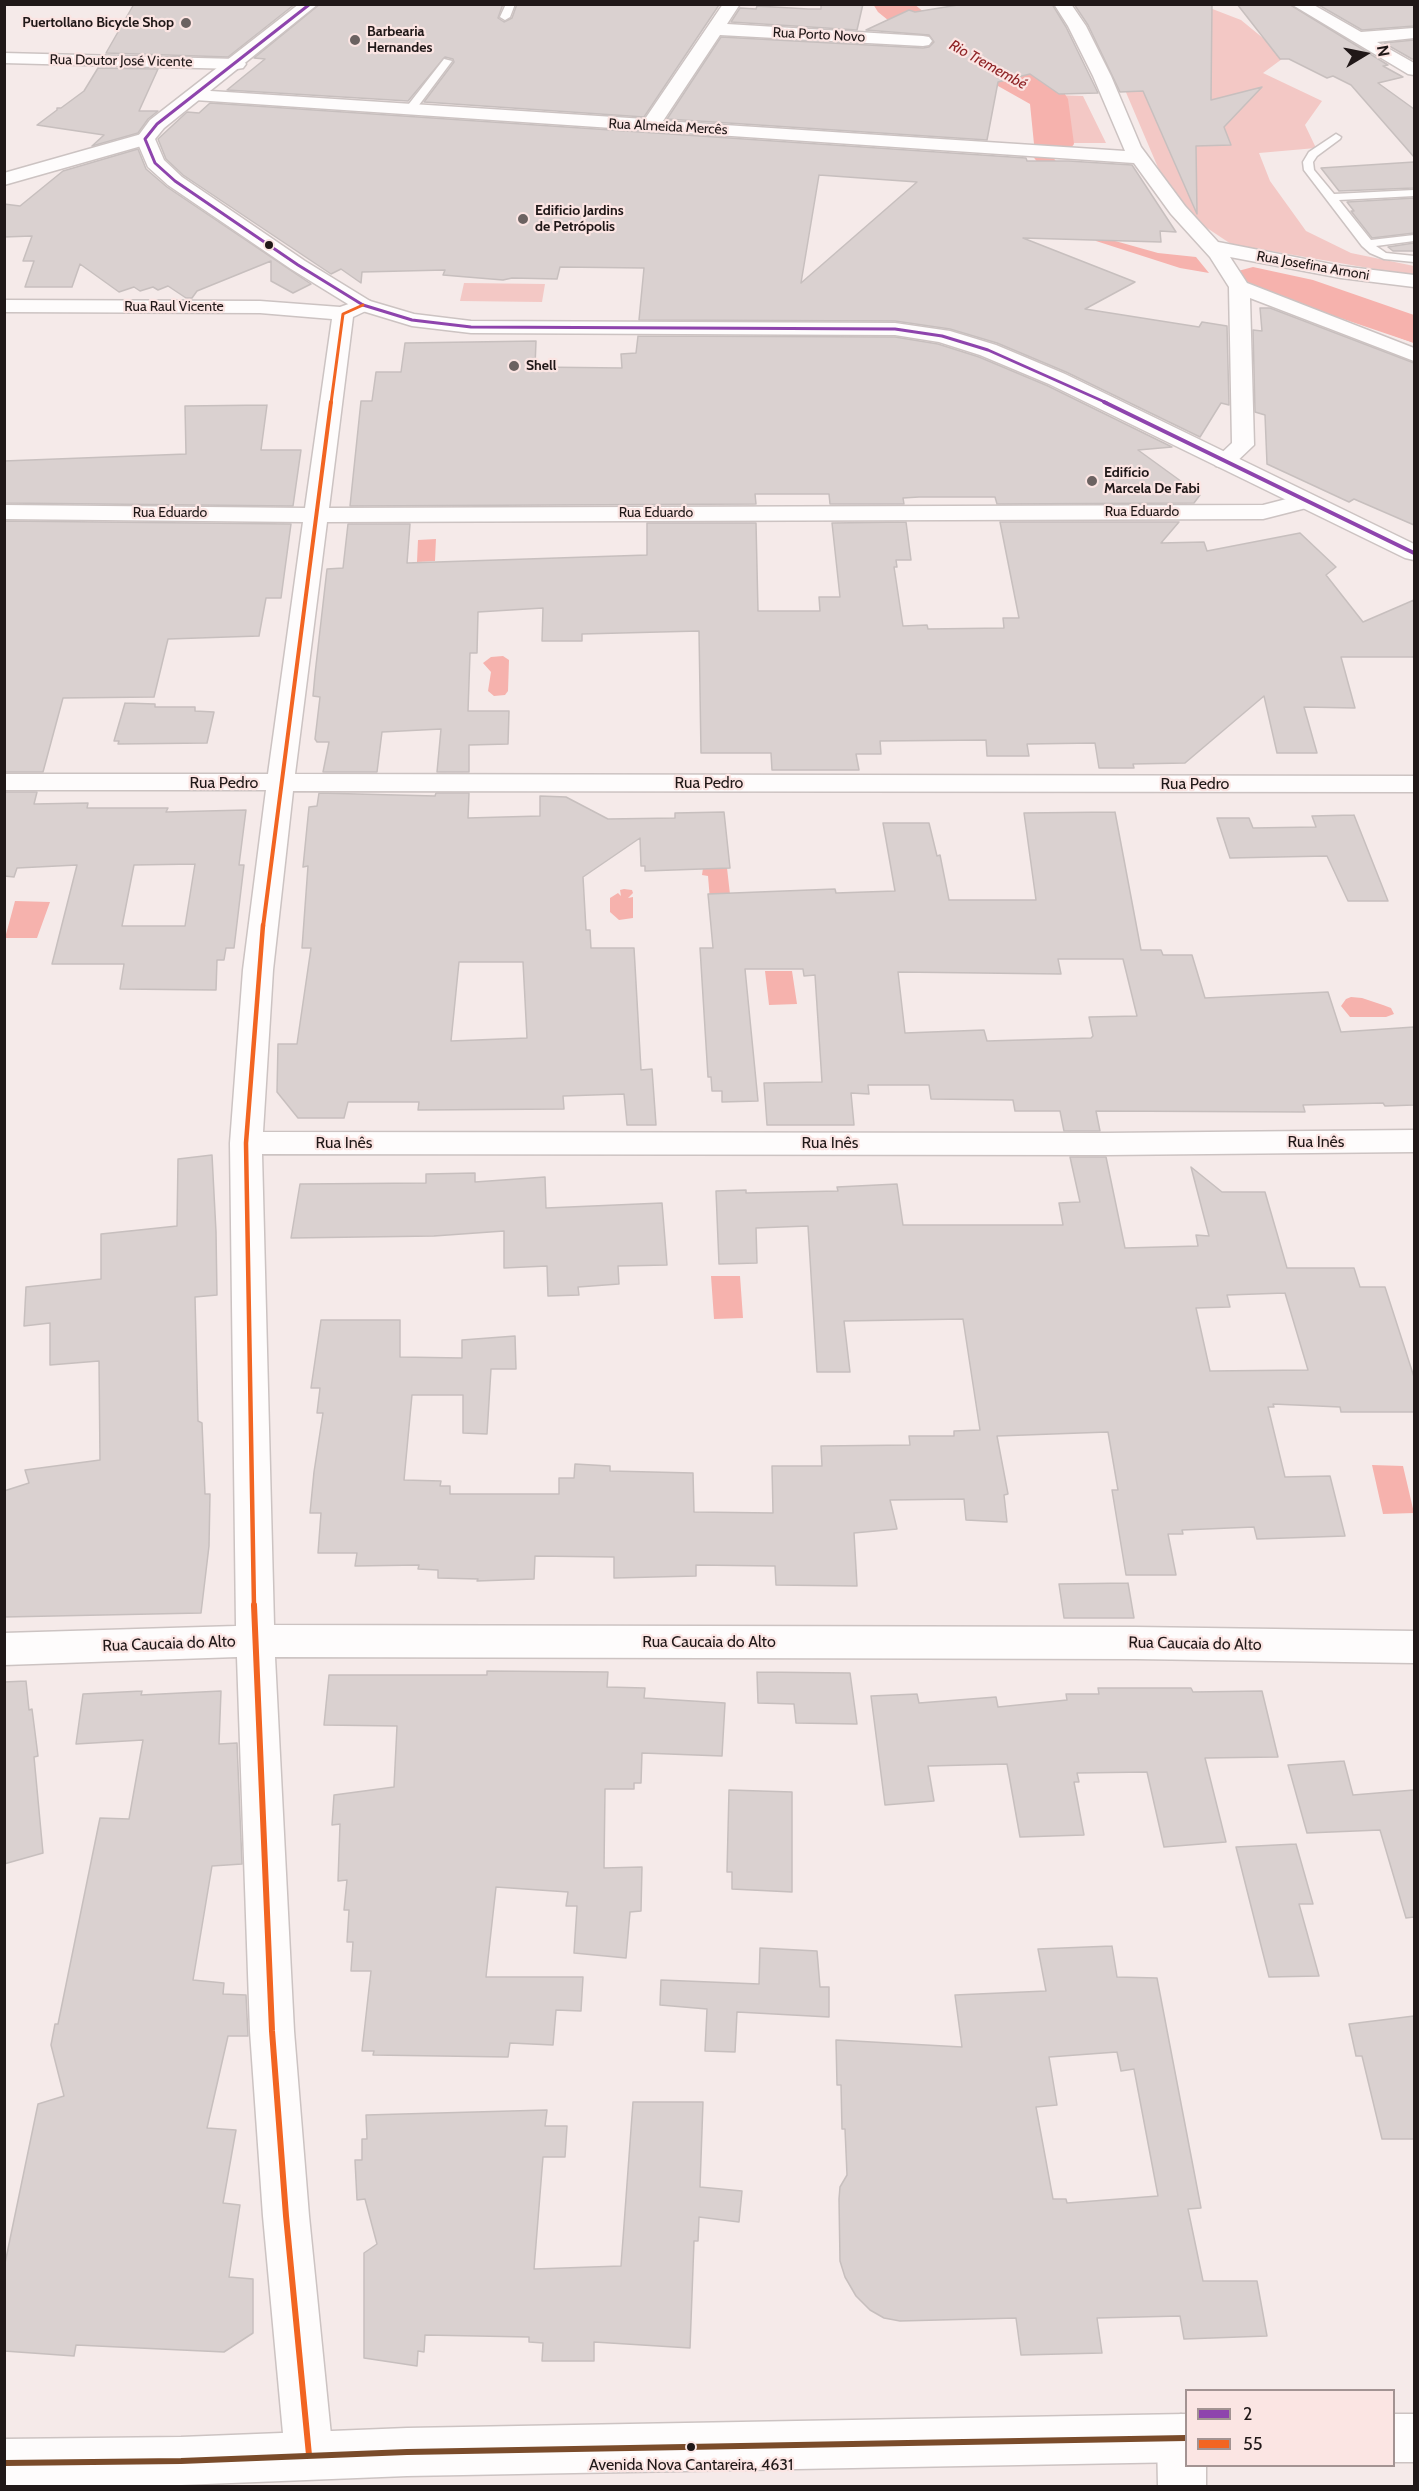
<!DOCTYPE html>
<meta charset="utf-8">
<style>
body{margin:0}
#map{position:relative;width:1419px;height:2491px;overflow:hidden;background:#f5eae9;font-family:Cabin,sans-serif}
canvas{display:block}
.frame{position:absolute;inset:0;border:6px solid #201818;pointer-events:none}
.legend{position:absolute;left:1185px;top:2389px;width:210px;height:78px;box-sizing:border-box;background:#fbe5e3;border:2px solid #a39392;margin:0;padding:8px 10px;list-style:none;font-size:18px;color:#201818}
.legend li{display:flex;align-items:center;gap:12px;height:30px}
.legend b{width:30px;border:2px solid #a39392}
.north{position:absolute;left:1335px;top:24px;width:60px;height:60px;-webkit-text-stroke:4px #fbe5e3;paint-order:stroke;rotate:80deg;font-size:16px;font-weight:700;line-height:24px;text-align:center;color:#201818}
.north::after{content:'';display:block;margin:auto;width:21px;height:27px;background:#201818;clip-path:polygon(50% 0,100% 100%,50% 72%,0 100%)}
</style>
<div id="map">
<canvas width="1419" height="2491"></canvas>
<div class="frame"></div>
<ul class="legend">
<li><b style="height:8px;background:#8e44ad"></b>2</li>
<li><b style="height:8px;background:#f26522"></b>55</li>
</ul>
<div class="north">N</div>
</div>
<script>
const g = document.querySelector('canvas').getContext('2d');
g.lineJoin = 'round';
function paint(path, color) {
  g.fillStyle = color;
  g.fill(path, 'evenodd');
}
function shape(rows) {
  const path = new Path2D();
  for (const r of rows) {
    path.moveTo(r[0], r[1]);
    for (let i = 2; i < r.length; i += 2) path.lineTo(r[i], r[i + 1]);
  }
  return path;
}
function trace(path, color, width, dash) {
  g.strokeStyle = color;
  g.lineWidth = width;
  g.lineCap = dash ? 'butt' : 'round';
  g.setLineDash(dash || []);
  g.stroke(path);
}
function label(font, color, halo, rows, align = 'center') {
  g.font = font + ' Cabin,sans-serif';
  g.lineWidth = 4.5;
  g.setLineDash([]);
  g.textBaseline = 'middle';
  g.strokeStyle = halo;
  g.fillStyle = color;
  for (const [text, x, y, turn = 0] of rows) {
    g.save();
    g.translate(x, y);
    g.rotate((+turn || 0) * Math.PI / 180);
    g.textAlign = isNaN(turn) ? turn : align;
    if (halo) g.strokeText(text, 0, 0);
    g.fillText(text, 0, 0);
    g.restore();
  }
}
paint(shape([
 [1202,5,1241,20,1269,43,1282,59,1263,73,1322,101,1305,125,1316,148,1259,153,1270,181,1306,231,1351,253,1414,266,1414,276,1231,244,1201,224,1162,177,1125,90,1178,93],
 [1052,95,1083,96,1106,143,1066,143],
 [464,283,545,284,542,302,460,301]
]), '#f3c8c5');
paint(shape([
 [1032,155,1053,157,1108,239,1158,253,1196,257,1209,273,1180,268,1096,241],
 [1269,271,1414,321,1414,343,1254,285],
 [436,539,435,561,417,562,418,540],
 [503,656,509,660,508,691,505,695,494,696,488,691,491,672,483,663,491,657],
 [703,868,727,868,732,912,711,912,708,876,702,875],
 [624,889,632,890,633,893,628,898,633,897,633,918,619,920,610,912,610,898,618,893,621,896,620,890],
 [15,901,50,902,37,938,5,938],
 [765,971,792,971,797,1004,769,1005],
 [1351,997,1362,998,1383,1005,1391,1008,1394,1014,1386,1017,1350,1017,1341,1006,1346,999],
 [711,1276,740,1276,743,1318,714,1319],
 [1372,1465,1403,1466,1414,1513,1383,1514]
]), '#f6b2ad');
paint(shape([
 [873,4,914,4,930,17,1063,91,1068,99,1074,144,1068,152,1054,156,1040,152,1034,144,1030,104,904,33,878,12,873,4],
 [1253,267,1313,280,1414,315,1414,343,1287,300,1238,289,1231,280,1238,271,1253,267]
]), '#f6b2ad');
const building = shape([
 [134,4,295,4,228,57,106,53,134,4],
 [320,4,503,4,498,18,504,22,512,18,517,4,719,5,644,117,424,102,454,62,453,59,445,57,408,101,227,90,265,59,254,58,320,4],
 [821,4,863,4,857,30,731,22,740,8,756,9,757,6,808,9,821,9,821,4],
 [964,4,1052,4,1066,27,1098,93,1059,94,1030,74,998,82,987,140,667,119,721,37,923,48,929,47,934,42,929,35,866,30,909,10,915,12,964,4],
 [1074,4,1212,4,1211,100,1262,87,1224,127,1231,145,1196,146,1197,214,1143,91,1120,92,1088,25,1074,4],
 [1237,4,1289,4,1388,65,1383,66,1403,77,1378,83,1414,109,1414,157,1351,85,1333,76,1327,78,1289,59,1280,59,1237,4],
 [1317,4,1414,4,1414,26,1362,30,1317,4],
 [1414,40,1414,59,1412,59,1384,43,1414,40],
 [98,68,158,69,139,111,158,111,148,119,138,133,92,146,104,135,37,125,57,110,57,108,61,108,84,91,98,68],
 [210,103,1026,158,1027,161,1069,161,1132,165,1176,232,1160,231,1161,242,1023,238,1135,282,1085,309,1199,327,1202,322,1227,326,1229,405,1221,403,1200,437,1066,372,997,343,950,329,895,321,639,320,644,268,560,267,557,279,512,278,503,280,443,275,445,270,362,272,361,283,341,269,331,274,183,175,166,159,158,139,187,112,199,113,210,103],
 [819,175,917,182,801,283,819,175],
 [138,149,146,169,167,187,311,284,293,293,271,281,271,261,197,291,192,298,186,298,168,286,158,290,153,287,140,291,134,287,119,292,80,264,72,287,25,287,34,261,23,261,32,236,4,237,4,204,20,206,63,171,138,149],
 [1414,162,1414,188,1339,191,1321,168,1414,162],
 [1414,198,1414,233,1372,238,1351,211,1354,211,1347,202,1414,198],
 [1414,243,1414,251,1393,251,1388,247,1414,243],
 [1260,308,1270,308,1414,363,1414,525,1354,499,1349,502,1267,464,1265,415,1255,412,1253,330,1262,331,1260,308],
 [638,336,895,337,938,344,979,357,1048,386,1172,447,1138,450,1200,495,1194,503,997,504,995,497,919,497,903,498,904,504,830,504,829,494,755,494,756,504,350,506,361,401,372,401,376,372,401,372,405,343,536,341,535,367,622,368,621,354,636,353,638,336],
 [267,405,261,450,301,450,293,506,4,503,4,461,186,454,185,406,267,405],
 [4,521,291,524,281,598,266,598,259,636,168,639,154,697,63,698,43,772,4,772,4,521],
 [906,522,911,560,896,560,897,567,894,567,903,626,927,625,928,629,1004,628,1003,618,1019,618,1000,522,1179,522,1161,543,1204,542,1207,551,1300,533,1336,567,1326,575,1363,622,1414,600,1414,657,1341,657,1355,708,1304,707,1317,753,1277,753,1264,696,1185,763,1133,764,1134,768,1099,768,1095,743,1027,744,1029,756,987,756,986,740,880,741,881,754,856,754,859,770,772,770,771,753,701,753,699,631,582,634,582,641,542,641,543,608,478,612,477,653,470,653,468,711,509,711,508,744,469,745,469,772,437,772,441,729,382,732,377,772,323,772,329,742,317,742,315,739,320,697,313,696,315,674,327,569,343,568,348,524,410,524,407,563,647,555,647,523,756,523,758,611,820,611,819,597,840,597,832,523,906,522],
 [125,703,155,704,155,707,195,707,195,711,214,712,207,743,118,744,119,741,114,741,125,703],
 [4,792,37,792,34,804,88,803,87,808,168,808,166,812,246,810,239,865,244,865,234,948,226,948,224,960,217,960,216,990,120,989,124,964,52,964,77,865,17,868,14,877,4,876,4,792],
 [195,864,185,926,122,926,134,865,195,864],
 [319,793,435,796,436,793,469,793,468,818,540,816,540,796,566,797,608,819,675,818,675,813,724,812,730,868,645,871,645,866,641,866,640,838,583,877,586,930,590,930,591,948,634,948,641,1070,652,1069,656,1125,627,1125,624,1094,563,1096,564,1109,418,1110,419,1102,348,1102,344,1118,298,1118,277,1092,278,1044,297,1044,311,948,302,948,308,866,303,867,309,807,317,806,319,793],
 [459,962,523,962,527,1038,451,1041,459,962],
 [1115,812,1141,950,1161,950,1163,955,1192,955,1205,998,1328,992,1341,1032,1414,1027,1414,1105,1385,1106,1383,1103,1303,1105,1305,1112,1096,1111,1100,1131,1064,1131,1060,1111,1015,1111,1013,1100,931,1099,929,1085,868,1085,869,1094,851,1093,854,1125,767,1125,764,1083,822,1082,815,975,804,976,803,969,745,969,758,1101,722,1102,722,1091,712,1091,711,1077,708,1077,700,948,713,948,708,894,835,889,836,893,895,891,883,823,929,823,937,856,940,855,949,900,1036,900,1024,813,1115,812],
 [1058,959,1123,959,1137,1016,1089,1017,1093,1036,1091,1038,987,1041,984,1030,905,1033,898,972,1061,974,1058,959],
 [1354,815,1388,901,1348,901,1327,856,1230,858,1217,818,1249,818,1253,828,1316,827,1312,816,1354,815],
 [212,1155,216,1232,217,1295,195,1297,198,1421,202,1423,205,1494,210,1494,209,1546,201,1613,4,1617,4,1491,29,1483,25,1470,100,1460,99,1361,50,1365,50,1323,24,1326,26,1287,101,1279,101,1234,177,1226,178,1159,212,1155],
 [1070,1157,1106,1157,1125,1248,1198,1246,1196,1235,1209,1236,1191,1167,1222,1192,1265,1192,1287,1268,1354,1268,1360,1287,1385,1287,1414,1377,1414,1412,1341,1412,1340,1407,1273,1404,1274,1407,1268,1407,1285,1477,1330,1476,1345,1536,1257,1539,1254,1527,1182,1530,1183,1534,1168,1534,1176,1575,1126,1575,1112,1490,1118,1490,1108,1432,997,1436,1008,1494,1004,1495,1007,1522,966,1520,964,1499,890,1500,897,1529,854,1533,857,1586,776,1585,775,1566,696,1565,696,1576,614,1578,614,1557,535,1556,534,1579,477,1581,478,1579,438,1578,438,1570,418,1569,419,1565,355,1566,357,1553,318,1553,321,1513,310,1513,314,1472,323,1413,317,1413,320,1388,311,1388,321,1320,400,1320,400,1357,462,1358,462,1340,515,1336,516,1369,491,1369,487,1434,463,1433,463,1395,412,1395,404,1480,441,1481,440,1486,450,1486,450,1494,559,1494,559,1478,574,1478,575,1464,610,1466,610,1471,693,1473,694,1512,773,1513,772,1466,822,1466,821,1446,910,1445,909,1436,954,1436,954,1431,980,1430,963,1319,844,1321,850,1372,817,1372,808,1226,756,1228,757,1263,719,1264,716,1191,746,1190,746,1193,838,1191,837,1187,897,1184,903,1225,1063,1225,1059,1203,1080,1202,1070,1157],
 [1285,1293,1308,1370,1210,1371,1196,1308,1230,1307,1227,1295,1285,1293],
 [475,1173,475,1182,545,1177,546,1208,662,1203,667,1265,618,1266,619,1284,578,1287,579,1295,548,1296,547,1266,504,1268,504,1231,434,1236,291,1238,300,1184,426,1183,426,1174,475,1173],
 [1128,1583,1134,1618,1064,1618,1059,1584,1128,1583],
 [487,1671,608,1672,607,1687,645,1688,644,1698,725,1703,722,1756,642,1753,641,1783,634,1783,634,1789,605,1789,604,1868,642,1867,641,1911,630,1912,626,1958,574,1953,577,1906,566,1906,568,1892,496,1887,486,1977,583,1977,581,2011,556,2010,553,2045,510,2043,508,2057,373,2055,374,2051,362,2051,371,1971,351,1971,353,1942,347,1942,349,1910,344,1910,347,1880,338,1881,340,1824,332,1825,334,1795,394,1787,397,1726,324,1725,329,1675,487,1675,487,1671],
 [757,1672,850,1673,857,1724,796,1723,794,1704,758,1703,757,1672],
 [26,1681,29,1710,32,1709,38,1756,34,1757,43,1853,4,1864,4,1682,26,1681],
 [1098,1688,1191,1688,1193,1692,1262,1691,1278,1757,1205,1758,1226,1842,1164,1847,1147,1772,1077,1773,1079,1782,1074,1782,1084,1835,1020,1837,1007,1764,928,1766,934,1801,885,1805,871,1696,917,1694,919,1703,996,1697,998,1707,1067,1700,1066,1694,1099,1694,1098,1688],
 [142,1691,141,1695,221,1691,219,1744,237,1743,242,1864,212,1866,193,1980,224,1983,223,1994,246,1995,248,2036,228,2036,207,2128,236,2130,223,2203,240,2205,229,2277,253,2279,253,2333,224,2352,76,2345,74,2356,4,2351,4,2268,38,2104,64,2096,51,2045,55,2024,58,2024,100,1818,129,1819,143,1740,76,1744,83,1694,142,1691],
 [1344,1761,1353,1795,1414,1790,1414,1917,1406,1918,1380,1830,1307,1833,1288,1765,1344,1761],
 [729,1790,792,1792,792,1892,732,1889,732,1872,727,1872,729,1790],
 [1296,1844,1313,1904,1299,1904,1319,1976,1269,1977,1236,1847,1296,1844],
 [1112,1946,1117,1977,1157,1978,1201,2208,1188,2209,1203,2281,1257,2281,1267,2336,1184,2339,1180,2316,1097,2318,1102,2353,1021,2355,1016,2318,900,2321,884,2318,870,2310,856,2296,845,2277,840,2261,839,2199,840,2187,847,2175,845,2129,842,2129,841,2085,837,2085,836,2040,962,2047,955,1995,1046,1991,1038,1949,1112,1946],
 [1117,2052,1121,2071,1134,2069,1158,2196,1067,2203,1066,2199,1053,2199,1036,2107,1057,2105,1049,2057,1117,2052],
 [760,1948,817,1951,820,1987,829,1987,829,2017,737,2012,735,2052,705,2051,707,2009,660,2005,661,1980,759,1984,760,1948],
 [1414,2016,1414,2139,1382,2139,1362,2056,1356,2056,1349,2024,1414,2016],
 [633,2102,703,2102,700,2187,742,2191,739,2222,699,2217,698,2241,694,2241,690,2348,594,2342,594,2361,542,2361,543,2343,529,2342,529,2337,425,2335,424,2352,418,2351,417,2366,364,2358,364,2253,377,2244,365,2199,357,2200,355,2160,362,2160,362,2139,367,2139,366,2115,547,2110,545,2126,567,2126,565,2157,543,2157,534,2269,621,2266,633,2102]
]);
paint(building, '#dad1d0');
trace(building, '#c7bfbe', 1.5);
const lane = shape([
 [506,4,515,4,510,17,505,20,500,17,506,4],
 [444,59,452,61,413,113,405,113,405,109,444,59],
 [1336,134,1341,137,1340,139,1317,156,1313,162,1314,170,1334,194,1414,190,1414,196,1339,200,1371,240,1414,235,1414,241,1376,246,1386,253,1414,256,1414,262,1384,259,1370,253,1362,246,1304,170,1303,162,1309,152,1336,134]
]);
const street = shape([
 [723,4,740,4,727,24,923,36,929,37,932,41,929,45,923,46,720,35,663,121,1125,151,1093,76,1068,26,1054,4,1071,4,1086,26,1111,76,1141,147,1185,206,1218,242,1341,266,1414,275,1414,287,1341,278,1230,257,1247,283,1414,348,1414,361,1250,298,1254,445,1232,466,1224,468,1216,466,1213,461,1232,443,1229,287,1210,257,1171,214,1134,163,195,100,189,99,186,95,189,91,195,90,645,119,723,4],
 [1291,4,1312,4,1361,32,1414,28,1414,38,1377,42,1414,63,1414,75,1408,74,1291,4],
 [4,53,237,59,243,60,246,64,243,68,237,69,4,63,4,53],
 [145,133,152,135,154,139,152,143,4,185,4,173,145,133],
 [363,299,370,301,373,305,370,309,353,317,329,508,1263,505,1306,494,1314,496,1318,501,1314,506,1263,519,327,522,295,774,1414,776,1414,792,293,791,273,970,263,1132,1106,1133,1414,1130,1414,1152,1106,1155,262,1154,274,1625,1136,1627,1414,1631,1414,1663,1136,1659,275,1657,294,2031,309,2216,333,2455,326,2472,309,2479,292,2472,285,2455,263,2216,250,2031,237,1657,4,1665,4,1633,236,1626,230,1143,243,970,266,790,4,790,4,774,268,774,303,522,4,519,4,505,305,508,332,319,260,313,4,312,4,300,260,301,340,307,363,299],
 [1181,2414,1186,2416,1186,2466,1206,2466,1206,2486,1158,2486,1157,2438,1164,2421,1181,2414]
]);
const secondary = shape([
 [299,4,318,4,164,128,155,139,164,160,182,177,305,261,370,301,414,314,471,321,895,323,950,331,996,345,1065,374,1414,544,1414,560,1405,558,1049,384,980,355,939,342,895,335,471,333,412,326,356,309,291,269,168,185,148,167,136,139,150,120,299,4],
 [1186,2414,1186,2462,407,2476,181,2485,4,2486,4,2439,181,2437,407,2428,1186,2414],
 [1394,2414,1414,2414,1414,2462,1394,2462,1394,2414]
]);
trace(lane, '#ccc3c2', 3);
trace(street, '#ccc3c2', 3);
trace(secondary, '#ccc3c2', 3);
paint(lane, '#fefcfc');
paint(street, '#fefcfc');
paint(secondary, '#fefcfc');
trace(shape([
 [310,4,157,124,145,139,155,163,175,181,298,265,363,305,412,320,471,327,895,329,942,336,988,350,1107,403]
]), '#8e44ad', 3);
trace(shape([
 [1104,402,1414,553]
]), '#8e44ad', 4);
trace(shape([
 [331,403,343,314,363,305]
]), '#f26522', 3);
trace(shape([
 [263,927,331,402]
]), '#f26522', 4);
trace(shape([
 [254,1607,246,1143,263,925]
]), '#f26522', 4.5);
trace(shape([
 [254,1605,272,2031,286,2216,309,2455]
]), '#f26522', 6);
trace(shape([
 [4,2463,181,2461,407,2452,1186,2438]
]), '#7a4b2a', 6);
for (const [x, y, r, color] of [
 [186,23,6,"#6b6261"],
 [355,40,6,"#6b6261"],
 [523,219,6,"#6b6261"],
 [269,245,5,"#201818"],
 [514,366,6,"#6b6261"],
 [1092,481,6,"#6b6261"],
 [691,2447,5,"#201818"]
]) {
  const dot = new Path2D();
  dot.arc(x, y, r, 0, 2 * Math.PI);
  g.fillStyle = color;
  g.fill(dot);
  trace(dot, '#fbe5e3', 2);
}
label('bold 14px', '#201818', '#fbe5e3', [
 ["Puertollano Bicycle Shop",174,23,"right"],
 ["Barbearia",367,32],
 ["Hernandes",367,48],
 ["Edificio Jardins",535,211],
 ["de Petrópolis",535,227],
 ["Shell",526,366],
 ["Edifício",1104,473],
 ["Marcela De Fabi",1104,489]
], 'left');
label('14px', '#201818', '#fbe5e3', [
 ["Rua Porto Novo",819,35,3],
 ["Rua Doutor José Vicente",121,61,1],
 ["Rua Almeida Mercês",668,127,3],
 ["Rua Josefina Arnoni",1313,266,10],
 ["Rua Raul Vicente",174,307],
 ["Rua Eduardo",1142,512],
 ["Rua Eduardo",170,513],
 ["Rua Eduardo",656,513]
]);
label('italic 15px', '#8f2426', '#fbe5e3', [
 ["Rio Tremembé",988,65,29]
]);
label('16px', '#201818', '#fbe5e3', [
 ["Rua Pedro",224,783],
 ["Rua Pedro",709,783],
 ["Rua Pedro",1195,784],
 ["Rua Inês",1316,1142],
 ["Rua Inês",344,1143],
 ["Rua Inês",830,1143],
 ["Rua Caucaia do Alto",709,1642],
 ["Rua Caucaia do Alto",169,1644,-2],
 ["Rua Caucaia do Alto",1195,1644,1]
]);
label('16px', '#201818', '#fbe5e3', [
 ["Avenida Nova Cantareira, 4631",691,2465]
]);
</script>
